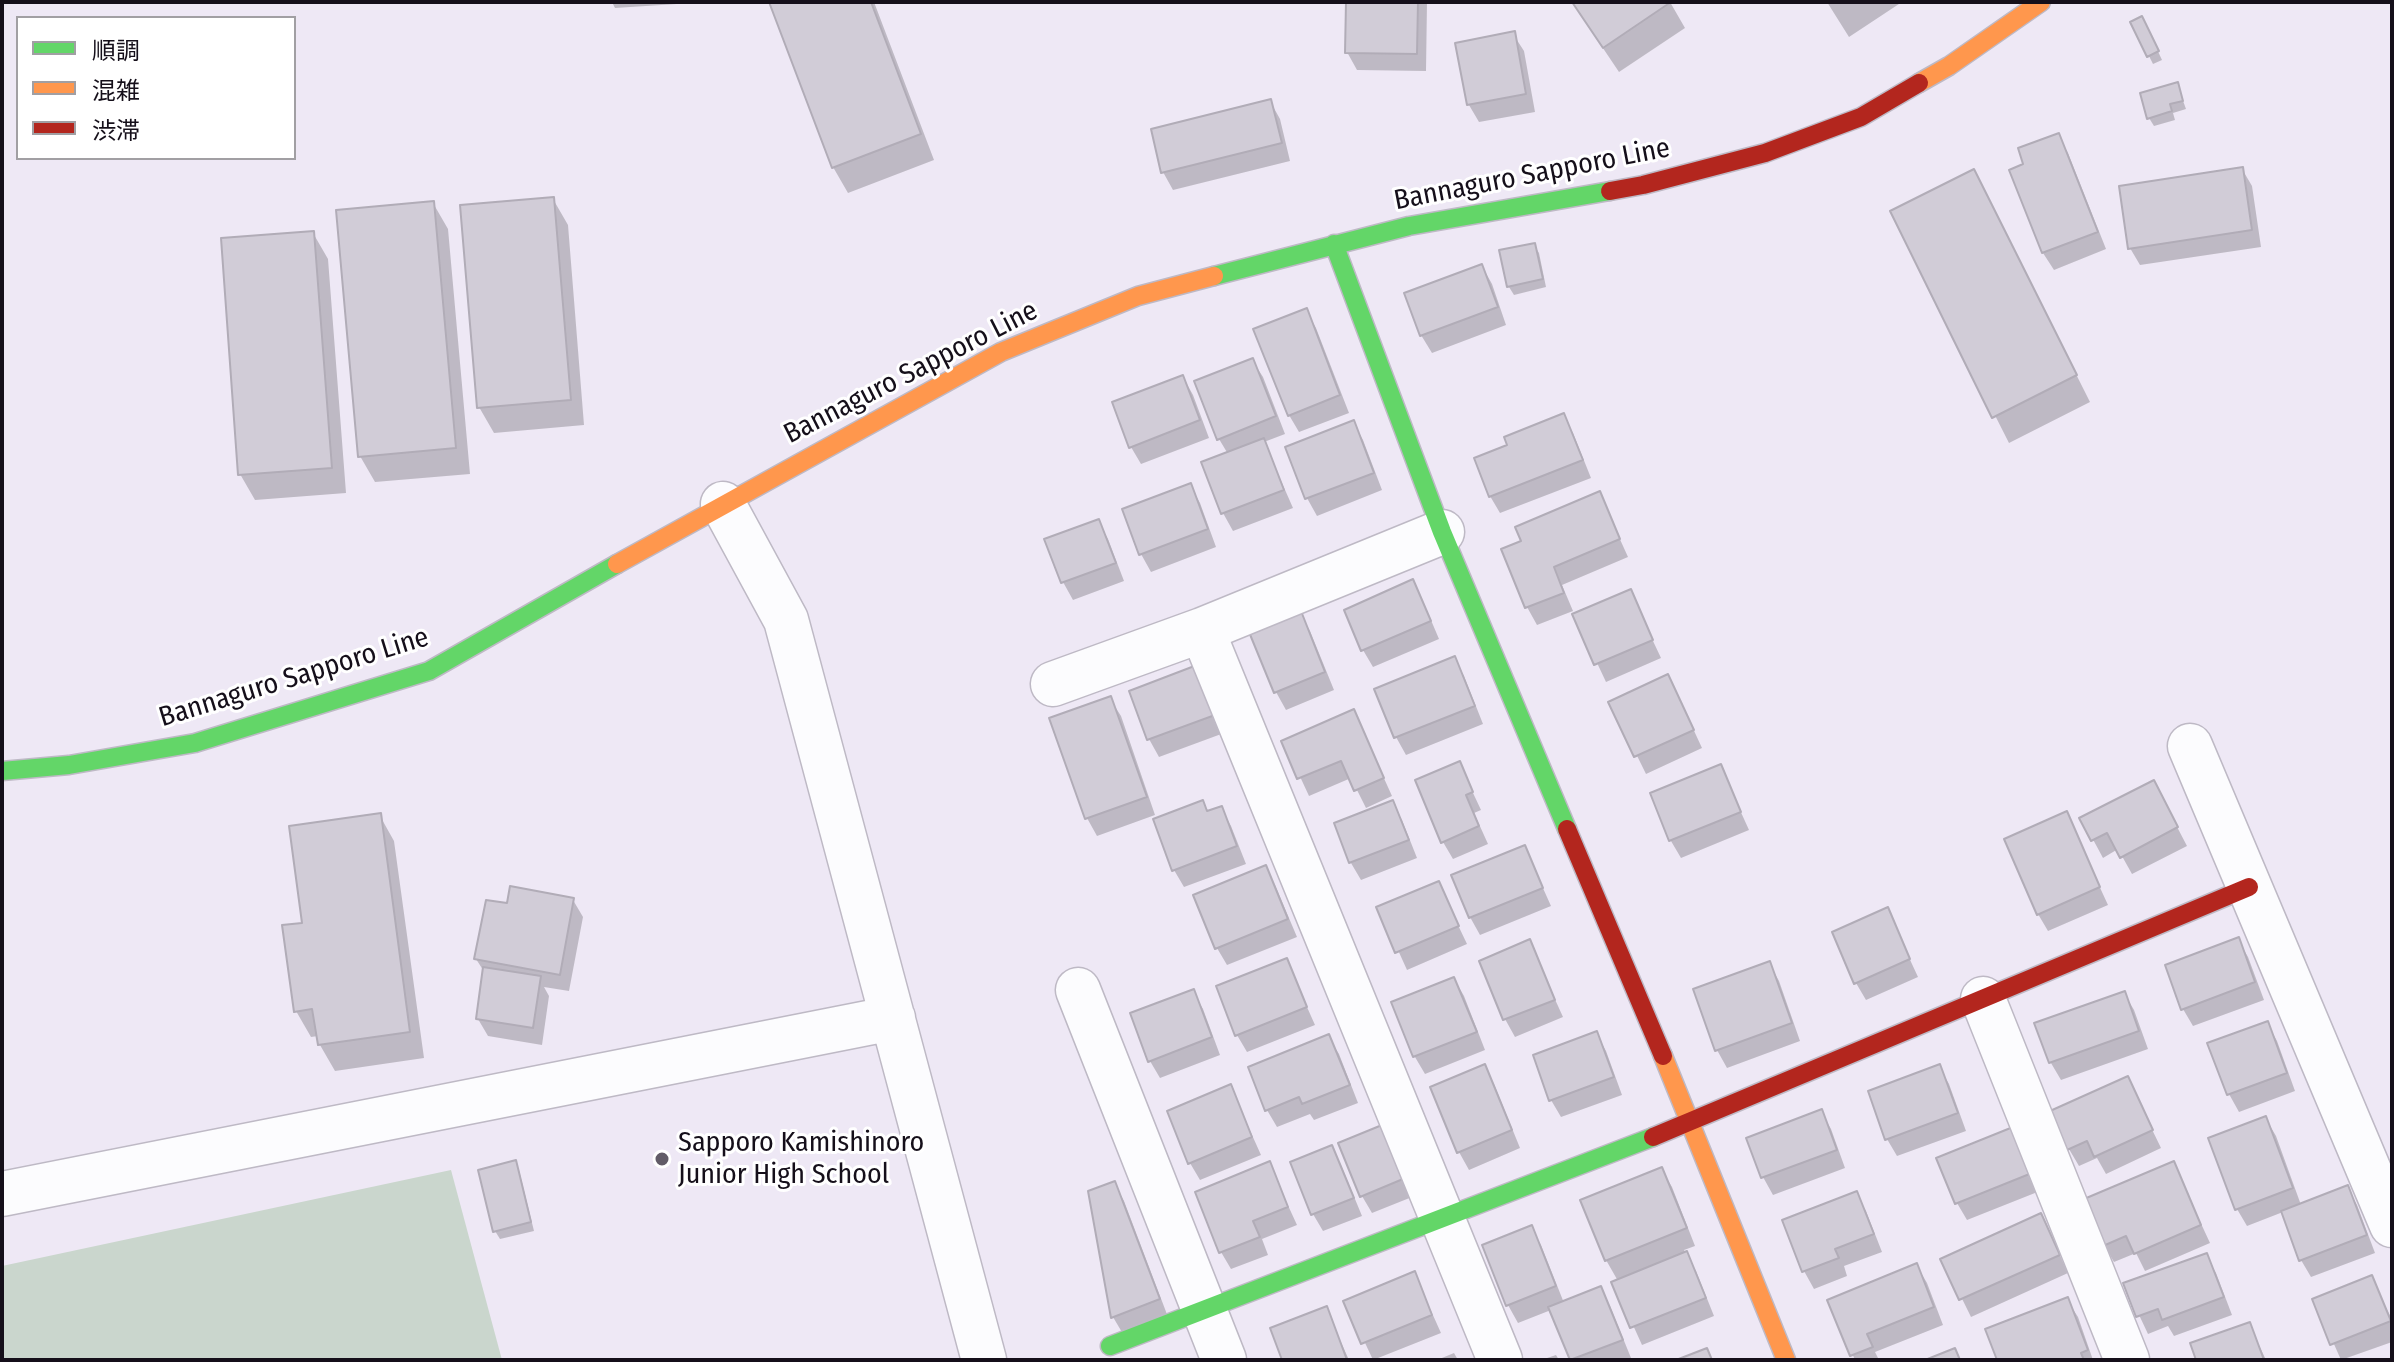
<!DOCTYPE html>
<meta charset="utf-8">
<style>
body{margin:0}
#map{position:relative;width:2394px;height:1362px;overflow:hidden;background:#eee8f5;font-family:"Fira Sans Condensed","Noto Sans JP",sans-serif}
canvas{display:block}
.frame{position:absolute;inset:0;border:4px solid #150f1a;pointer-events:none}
.legend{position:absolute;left:16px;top:16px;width:280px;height:144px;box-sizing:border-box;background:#fff;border:2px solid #a19fa3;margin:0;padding:10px 14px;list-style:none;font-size:24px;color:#150f1a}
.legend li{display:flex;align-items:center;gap:16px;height:40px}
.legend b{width:40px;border:2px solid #a19fa3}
</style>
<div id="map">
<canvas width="2394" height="1362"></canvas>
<div class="frame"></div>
<ul class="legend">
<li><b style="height:10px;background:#63d668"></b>順調</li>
<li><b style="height:10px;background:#ff974d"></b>混雑</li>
<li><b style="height:10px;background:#b3261e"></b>渋滞</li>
</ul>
</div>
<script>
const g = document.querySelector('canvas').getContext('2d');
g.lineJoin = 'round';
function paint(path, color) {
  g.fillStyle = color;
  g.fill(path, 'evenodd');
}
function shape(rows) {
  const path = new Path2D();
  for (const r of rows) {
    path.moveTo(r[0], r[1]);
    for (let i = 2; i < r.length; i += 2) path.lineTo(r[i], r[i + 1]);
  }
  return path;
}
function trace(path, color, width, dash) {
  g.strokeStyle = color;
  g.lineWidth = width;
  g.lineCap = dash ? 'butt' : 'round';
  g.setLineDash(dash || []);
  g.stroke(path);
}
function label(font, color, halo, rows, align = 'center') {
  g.font = font + ' "Fira Sans Condensed",sans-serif';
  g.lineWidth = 6;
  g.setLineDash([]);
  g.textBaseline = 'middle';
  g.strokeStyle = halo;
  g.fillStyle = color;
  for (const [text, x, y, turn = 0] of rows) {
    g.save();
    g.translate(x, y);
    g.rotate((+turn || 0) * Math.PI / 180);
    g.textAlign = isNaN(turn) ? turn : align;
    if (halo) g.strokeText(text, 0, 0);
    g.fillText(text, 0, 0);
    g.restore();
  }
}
paint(shape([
 [451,1170,502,1360,2,1360,2,1266]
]), '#cad6cd');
paint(shape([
 [612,2,677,2,677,4,615,8],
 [771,2,874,2,934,160,848,193,833,167],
 [1348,2,1427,2,1426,71,1357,70,1347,52],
 [1572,2,1670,2,1685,28,1619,72],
 [1827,2,1902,2,1849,37],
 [2146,26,2162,60,2153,64,2149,56],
 [1513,34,1524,51,1535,112,1479,122,1469,105,1458,44],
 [2177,84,2186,109,2173,113,2175,120,2154,126,2149,118],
 [1270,101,1280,119,1290,161,1173,190,1163,172],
 [2058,135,2068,153,2106,249,2054,270,2043,253,2012,171,2026,166],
 [2242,169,2252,186,2261,247,2140,265,2130,248],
 [1974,171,2090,402,2009,443,1892,212],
 [553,199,568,225,584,425,494,433,479,407],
 [433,203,448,229,470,474,375,482,360,456],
 [313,233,328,259,346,493,255,500,240,474],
 [1534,245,1539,253,1546,287,1514,295,1509,287,1501,252],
 [1482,266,1492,284,1506,325,1432,353,1421,335],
 [1306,311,1316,328,1349,413,1299,432,1289,415],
 [1252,360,1263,377,1285,434,1264,442,1293,508,1233,531,1223,513,1203,463,1228,454,1219,439],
 [1183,377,1193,395,1209,438,1141,464,1131,447],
 [1563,415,1573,433,1591,478,1500,513,1490,496],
 [1353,422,1363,440,1382,490,1317,516,1307,498,1288,448],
 [1190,485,1200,503,1216,547,1151,572,1141,554,1125,510],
 [1599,493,1628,557,1562,585,1573,611,1537,625,1527,607,1504,550,1524,543],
 [1098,521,1108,539,1124,581,1073,600,1063,582],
 [1630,592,1661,658,1606,682,1575,616],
 [1422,599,1439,639,1373,667,1363,650],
 [1300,613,1310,631,1334,690,1286,710,1276,692],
 [1454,658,1464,676,1483,724,1406,755,1396,737,1377,690],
 [1196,668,1224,733,1159,757,1149,739],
 [1677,694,1702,748,1646,774,1611,703],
 [1110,699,1121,716,1155,815,1097,836,1087,818,1052,719],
 [1354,712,1392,796,1366,808,1351,778,1309,796,1284,742],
 [1459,763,1481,810,1474,813,1488,844,1453,859,1443,842],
 [1720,766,1749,830,1681,858,1671,841,1652,794],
 [2163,800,2187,846,2132,874,2118,849,2103,858,2082,819],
 [1202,802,1208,813,1221,808,1231,826,1246,864,1184,887,1174,870],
 [1392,803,1402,820,1417,858,1361,880,1351,863,1337,824],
 [2066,814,2108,905,2048,931,2038,914],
 [380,816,394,841,424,1058,335,1071,320,1045,318,1036,311,1037,296,1011,304,925],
 [1525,848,1551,906,1480,935,1470,917],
 [1265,867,1275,885,1297,937,1227,965,1217,948],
 [1438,883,1467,944,1407,970,1379,908],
 [573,900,583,917,569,991,544,987,549,996,542,1045,488,1036,478,1019,485,973,476,959,509,906],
 [1887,910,1918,977,1866,1000,1856,983],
 [2238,940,2248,957,2264,1000,2193,1026,2183,1009],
 [1529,942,1563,1017,1515,1037,1505,1019,1481,962],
 [1286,960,1315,1025,1247,1052,1237,1035],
 [1769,963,1779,981,1800,1041,1727,1068,1717,1050,1696,990],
 [1454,979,1464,996,1485,1050,1425,1074,1415,1057,1394,1003],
 [1193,992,1203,1009,1220,1055,1160,1078,1150,1061],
 [2124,993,2134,1010,2148,1049,2061,1080,2051,1063,2037,1024],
 [2267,1023,2277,1041,2295,1091,2239,1112,2229,1094,2210,1045],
 [1596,1033,1606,1051,1622,1095,1561,1117,1551,1100],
 [1328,1037,1339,1054,1358,1103,1314,1120,1310,1114,1277,1127,1267,1110],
 [1484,1066,1494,1084,1520,1148,1469,1170,1459,1152,1433,1088],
 [1939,1067,1949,1084,1966,1131,1897,1156,1887,1139],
 [2127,1078,2161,1148,2106,1174,2097,1158,2079,1166,2069,1149],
 [1230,1086,1261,1155,1200,1180,1190,1163],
 [1821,1112,1831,1129,1845,1168,1773,1195,1763,1177],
 [2266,1119,2276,1136,2301,1205,2347,1187,2357,1205,2375,1253,2311,1277,2301,1260,2283,1212,2247,1226,2237,1209],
 [1381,1128,1412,1197,1372,1213,1362,1196],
 [2012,1130,2040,1191,1967,1220,1957,1203],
 [1331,1147,1341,1165,1362,1216,1323,1231,1313,1214],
 [515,1162,519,1170,534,1231,500,1239,495,1231],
 [2173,1163,2210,1243,2145,1271,2136,1253,2114,1262,2104,1245],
 [1269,1164,1297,1225,1262,1239,1268,1255,1231,1269,1221,1252],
 [1661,1169,1672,1187,1695,1246,1684,1250,1696,1271,1714,1316,1642,1345,1614,1283,1618,1281,1606,1260],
 [1114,1183,1124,1201,1168,1317,1123,1334,1113,1317],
 [1856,1194,1866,1211,1882,1252,1844,1266,1847,1276,1814,1289,1804,1271,1785,1222],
 [1531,1227,1541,1245,1564,1303,1600,1288,1610,1306,1631,1358,1572,1360,1551,1310,1518,1323,1508,1305,1484,1246],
 [2050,1233,2068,1273,1971,1317,1943,1260],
 [2206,1255,2216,1273,2232,1315,2174,1336,2168,1326,2148,1334,2125,1285],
 [1917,1266,1927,1283,1943,1325,1875,1352,1879,1360,1855,1360,1829,1301],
 [1414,1273,1441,1333,1373,1360,1346,1302],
 [2371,1277,2392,1320,2392,1342,2341,1360,2315,1301],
 [2067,1300,2078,1317,2093,1360,1999,1360],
 [1326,1309,1349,1360,1284,1360],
 [2249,1324,2266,1360,2198,1360],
 [1454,1353,1458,1360,1437,1360],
 [1556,1355,1559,1360,1541,1360]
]), '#0003');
const building = shape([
 [769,2,871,2,921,134,832,168,769,2],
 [1346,2,1418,2,1417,54,1345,53,1346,2],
 [1572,2,1671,2,1603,48,1572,2],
 [2142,16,2159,51,2147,57,2130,22,2142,16],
 [1515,31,1526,94,1467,105,1455,43,1515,31],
 [2178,82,2183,101,2170,104,2172,111,2147,119,2140,93,2178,82],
 [1271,99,1282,143,1161,173,1151,129,1271,99],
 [2059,133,2098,232,2042,253,2009,170,2023,164,2018,148,2059,133],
 [2243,167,2252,230,2128,249,2119,186,2243,167],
 [1974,169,2077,375,1992,418,1890,211,1974,169],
 [554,197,571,400,477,408,460,205,554,197],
 [434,201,456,448,358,457,336,210,434,201],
 [314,231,332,468,238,475,221,238,314,231],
 [1535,243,1543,279,1507,287,1499,250,1535,243],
 [1482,264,1498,307,1420,336,1404,293,1482,264],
 [1307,308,1340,395,1288,416,1253,329,1307,308],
 [1253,358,1276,416,1217,440,1194,381,1253,358],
 [1183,375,1200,420,1129,448,1112,402,1183,375],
 [1564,413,1583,460,1489,497,1474,458,1507,445,1504,437,1564,413],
 [1354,420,1374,473,1305,499,1285,447,1354,420],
 [1264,438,1284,490,1221,514,1201,462,1264,438],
 [1191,483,1208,529,1139,555,1122,509,1191,483],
 [1600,491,1620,539,1554,567,1564,593,1525,608,1501,549,1521,541,1515,527,1600,491],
 [1099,519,1116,563,1061,583,1044,539,1099,519],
 [1413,579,1431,621,1361,651,1344,610,1413,579],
 [1631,589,1653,640,1594,665,1572,614,1631,589],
 [1301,611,1325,672,1274,693,1249,632,1301,611],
 [1455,656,1475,706,1394,738,1374,689,1455,656],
 [1197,665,1215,715,1147,740,1129,691,1197,665],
 [1668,674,1694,730,1634,757,1608,702,1668,674],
 [1111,696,1147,797,1085,819,1049,718,1111,696],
 [1354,709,1384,778,1354,791,1341,761,1297,779,1281,741,1354,709],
 [1460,761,1473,792,1466,795,1479,826,1441,843,1415,780,1460,761],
 [1721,764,1741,812,1669,841,1650,793,1721,764],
 [2154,780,2178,827,2120,858,2107,833,2091,841,2079,818,2154,780],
 [1203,800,1207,811,1222,806,1237,846,1172,871,1153,819,1203,800],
 [1393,800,1409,840,1349,863,1334,823,1393,800],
 [2067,811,2100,887,2037,915,2004,839,2067,811],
 [381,813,410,1032,318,1045,312,1009,294,1012,282,925,302,923,289,826,381,813],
 [1525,845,1543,888,1469,918,1451,875,1525,845],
 [1266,865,1288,919,1215,949,1193,895,1266,865],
 [1439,881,1459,926,1395,953,1376,907,1439,881],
 [510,886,574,898,560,975,474,959,486,900,507,903,510,886],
 [1888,907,1910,959,1854,984,1832,932,1888,907],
 [2239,937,2255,982,2181,1010,2165,965,2239,937],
 [1530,939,1555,1000,1503,1020,1479,961,1530,939],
 [1287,958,1307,1007,1235,1036,1216,986,1287,958],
 [1770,961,1792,1023,1715,1051,1693,989,1770,961],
 [483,967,541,976,533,1028,476,1019,483,967],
 [1454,977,1477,1032,1413,1057,1391,1002,1454,977],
 [1194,989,1212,1037,1148,1062,1130,1013,1194,989],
 [2125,991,2139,1031,2049,1063,2034,1023,2125,991],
 [2268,1021,2287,1073,2227,1095,2207,1043,2268,1021],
 [1597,1031,1614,1077,1549,1101,1533,1055,1597,1031],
 [1329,1034,1350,1085,1302,1104,1299,1097,1265,1111,1248,1067,1329,1034],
 [1485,1064,1512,1130,1457,1153,1430,1087,1485,1064],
 [1940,1064,1958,1113,1885,1140,1868,1091,1940,1064],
 [2128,1076,2153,1130,2094,1157,2087,1141,2067,1150,2050,1111,2128,1076],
 [1231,1084,1252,1137,1188,1164,1167,1111,1231,1084],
 [1822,1109,1837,1150,1761,1178,1746,1138,1822,1109],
 [2266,1116,2293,1188,2235,1210,2208,1138,2266,1116],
 [1382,1125,1403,1179,1360,1197,1338,1143,1382,1125],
 [2013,1127,2032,1173,1955,1204,1936,1158,2013,1127],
 [1332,1145,1354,1198,1311,1215,1290,1162,1332,1145],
 [516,1160,531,1222,493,1232,478,1170,516,1160],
 [1270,1161,1288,1207,1253,1221,1260,1237,1219,1253,1195,1192,1270,1161],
 [2174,1161,2201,1225,2134,1254,2126,1236,2103,1246,2084,1199,2174,1161],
 [1662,1167,1687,1228,1605,1261,1580,1200,1662,1167],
 [1115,1181,1160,1299,1111,1318,1088,1191,1115,1181],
 [2348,1185,2367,1235,2299,1261,2281,1211,2348,1185],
 [1857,1191,1874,1234,1835,1249,1839,1258,1802,1272,1782,1220,1857,1191],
 [2041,1213,2060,1255,1959,1300,1940,1259,2041,1213],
 [1532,1225,1556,1286,1506,1306,1482,1245,1532,1225],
 [1687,1251,1706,1298,1630,1328,1611,1282,1687,1251],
 [2207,1253,2224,1297,2162,1320,2158,1309,2136,1317,2123,1283,2207,1253],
 [1917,1263,1934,1307,1867,1334,1873,1347,1850,1356,1827,1300,1917,1263],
 [1415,1271,1432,1315,1361,1344,1343,1301,1415,1271],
 [2372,1275,2391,1321,2330,1345,2312,1299,2372,1275],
 [1601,1286,1623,1340,1570,1360,1548,1307,1601,1286],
 [2068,1297,2088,1350,2081,1353,2084,1360,1997,1360,1985,1329,2068,1297],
 [1327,1306,1347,1360,1282,1360,1270,1328,1327,1306],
 [2250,1322,2264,1360,2196,1360,2190,1343,2250,1322],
 [1707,1348,1712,1360,1676,1360,1707,1348],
 [1955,1348,1960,1360,1925,1360,1955,1348]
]);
paint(building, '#d1ccd7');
trace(building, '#b1acb7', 2);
const street = shape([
 [723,504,786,620,984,1360],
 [1202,630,1500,1360],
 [1053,684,1202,630,1442,532],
 [2190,746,2392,1225],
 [1078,990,1224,1360],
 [1983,999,2127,1360],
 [2,1194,893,1018]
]);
const fast = shape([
 [1334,244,1442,532,1567,829],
 [1214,276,1409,226,1610,191],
 [2,771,69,765,195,743,429,671,617,564],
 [1110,1346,1653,1137]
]);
const slow = shape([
 [1919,83,1949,66,2041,2],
 [617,564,1001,352,1138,296,1214,276],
 [1663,1056,1786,1360]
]);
const jam = shape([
 [1610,191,1643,185,1765,153,1861,117,1919,83],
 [1567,829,1663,1056],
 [1653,1137,2249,887]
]);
trace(street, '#beb9c5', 47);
trace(fast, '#beb9c5', 21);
trace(slow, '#beb9c5', 21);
trace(jam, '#beb9c5', 21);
trace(street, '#fcfcfe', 44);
trace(fast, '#63d668', 18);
trace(slow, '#ff974d', 18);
trace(jam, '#b3261e', 18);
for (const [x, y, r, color] of [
 [662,1159,8,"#615b67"]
]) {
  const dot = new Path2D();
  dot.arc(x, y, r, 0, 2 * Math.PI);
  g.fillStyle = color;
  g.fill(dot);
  trace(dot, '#fff', 3);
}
label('28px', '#150f1a', '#fff', [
 ["Bannaguro Sapporo Line",1532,175,-11],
 ["Bannaguro Sapporo Line",911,373,-27],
 ["Bannaguro Sapporo Line",294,678,-17]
]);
label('28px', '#150f1a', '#fff', [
 ["Sapporo Kamishinoro",678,1143],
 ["Junior High School",678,1175]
], 'left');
</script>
